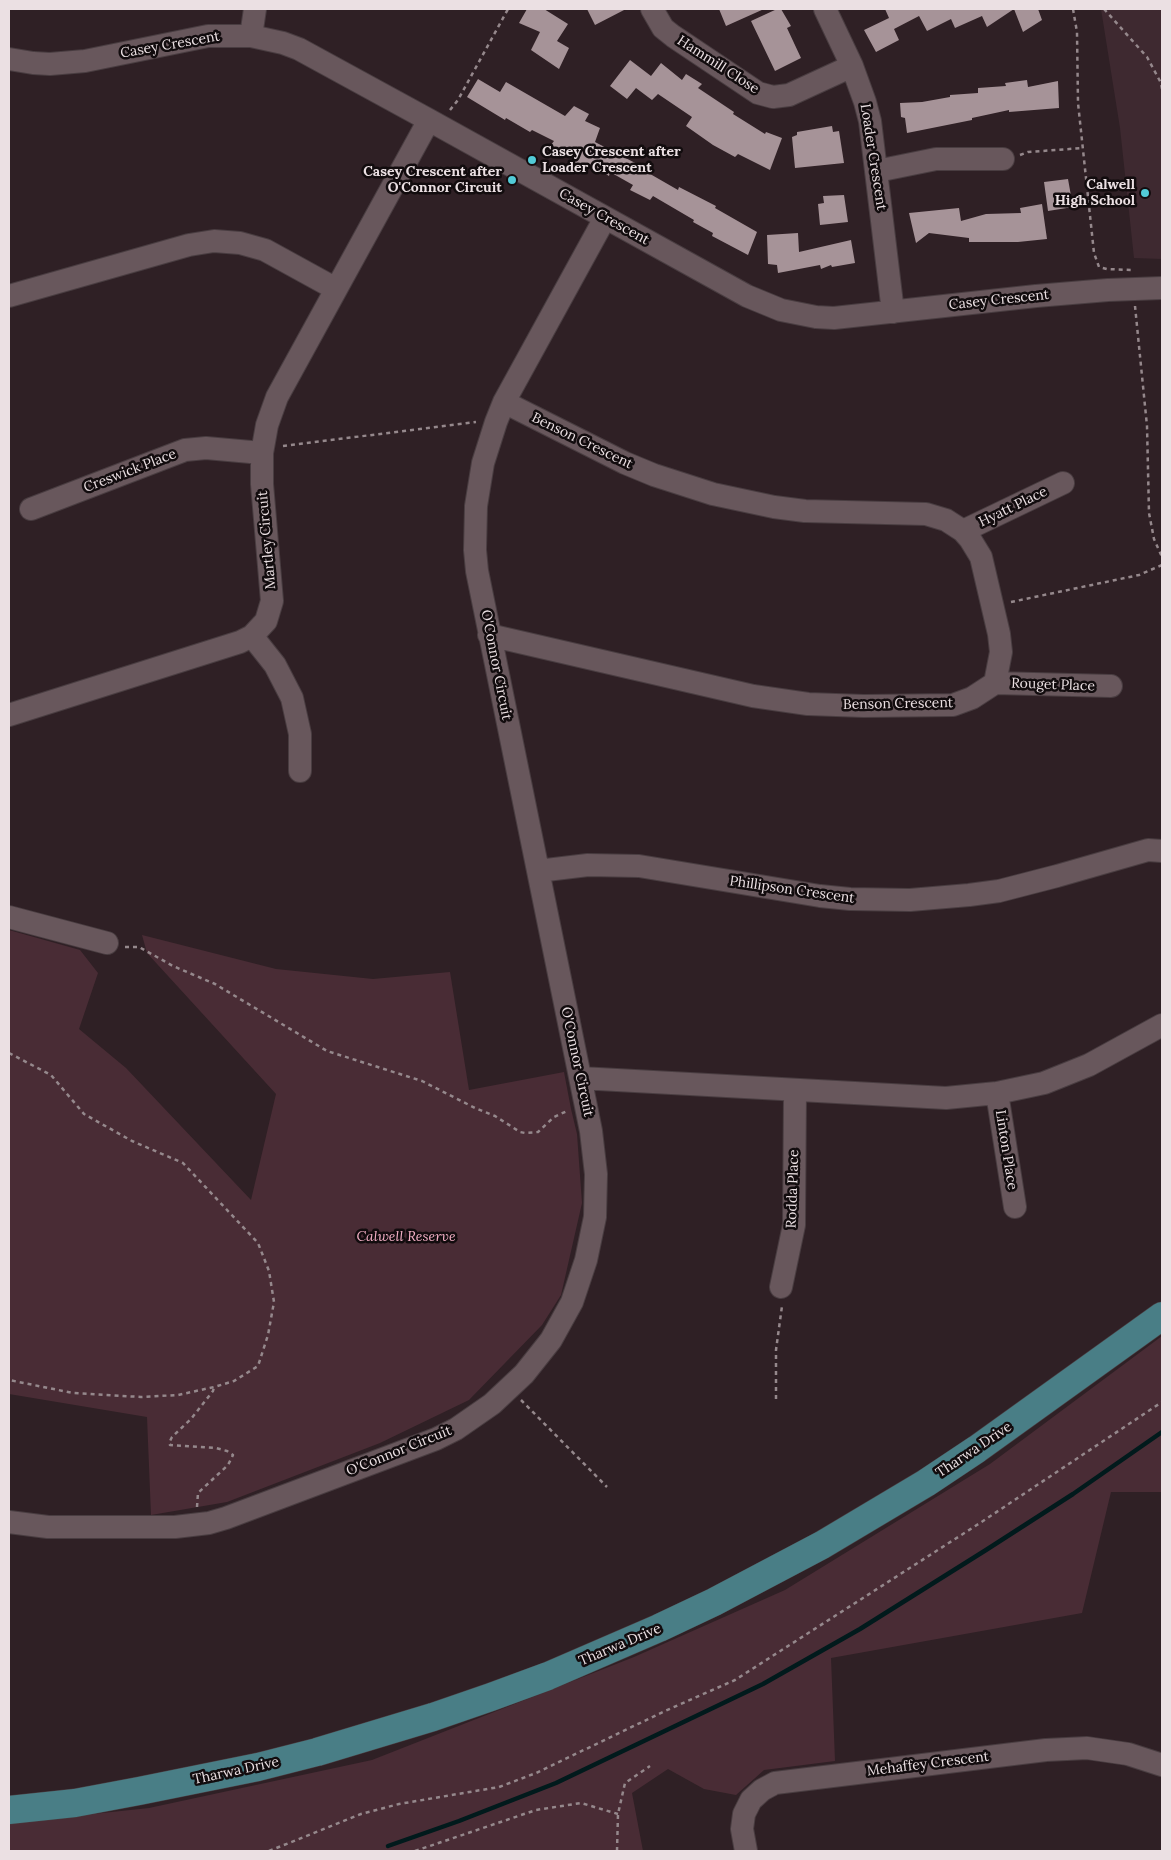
<!DOCTYPE html>
<style>
body{margin:0}
#map{position:relative;width:1171px;height:1860px;overflow:hidden;background:#2f2025;font-family:Lora,serif}
canvas{display:block}
.frame{position:absolute;inset:0;border:10px solid #ebe0e3;pointer-events:none}
</style>
<div id="map">
<canvas width="1171" height="1860"></canvas>
<div class="frame"></div>
</div>
<script>
const g = document.querySelector('canvas').getContext('2d');
g.lineJoin = 'round';
function paint(path, color) {
  g.fillStyle = color;
  g.fill(path, 'evenodd');
}
function shape(rows) {
  const path = new Path2D();
  for (const r of rows) {
    path.moveTo(r[0], r[1]);
    for (let i = 2; i < r.length; i += 2) path.lineTo(r[i], r[i + 1]);
  }
  return path;
}
function trace(path, color, width, dash) {
  g.strokeStyle = color;
  g.lineWidth = width;
  g.lineCap = dash ? 'butt' : 'round';
  g.setLineDash(dash || []);
  g.stroke(path);
}
function label(font, color, halo, rows, align = 'center') {
  g.font = font + ' Lora,serif';
  g.lineWidth = 5;
  g.setLineDash([]);
  g.textBaseline = 'middle';
  g.strokeStyle = halo;
  g.fillStyle = color;
  for (const [text, x, y, turn = 0] of rows) {
    g.save();
    g.translate(x, y);
    g.rotate((+turn || 0) * Math.PI / 180);
    g.textAlign = isNaN(turn) ? turn : align;
    if (halo) g.strokeText(text, 0, 0);
    g.fillText(text, 0, 0);
    g.restore();
  }
}
paint(shape([
 [1101,9,1162,9,1162,259,1134,258,1120,128]
]), '#3e2930');
paint(shape([
 [9,930,80,950,98,973,79,1029,126,1068,251,1200,276,1094,147,953,142,935,276,969,373,979,450,972,469,1090,564,1072,571,1109,577,1134,582,1203,561,1295,542,1325,469,1400,380,1443,227,1502,151,1515,147,1417,9,1394],
 [1162,1336,1162,1492,1111,1492,1082,1613,831,1658,835,1761,764,1770,736,1795,704,1789,668,1769,632,1793,643,1851,9,1851,9,1823,149,1808,372,1760,634,1657,785,1590,990,1464]
]), '#492c35');
trace(shape([
 [388,1846,459,1821,556,1783,763,1684,860,1629,986,1550,1073,1494,1162,1432]
]), '#011a1c', 4.5);
paint(shape([
 [527,9,544,9,568,24,557,41,569,48,559,69,531,50,540,32,519,23],
 [587,9,626,9,595,25],
 [719,9,764,9,726,26],
 [777,9,781,9,791,26,787,28,801,58,775,71,751,21],
 [885,9,1038,9,1042,20,1023,32,1014,9,987,27,982,16,955,28,951,19,927,31,919,16,894,29,899,40,876,52,864,30,889,18],
 [630,60,651,76,661,63,682,80,686,74,702,84,698,88,734,112,733,114,765,134,766,132,782,138,770,170,738,154,735,157,713,145,686,126,692,117,658,94,652,100,636,88,627,99,610,86],
 [478,79,500,92,506,82,565,116,574,106,589,114,585,121,600,128,595,142,639,165,638,167,678,190,679,187,716,206,715,208,757,232,748,255,712,236,713,233,693,222,694,220,653,196,650,200,630,190,633,185,610,172,609,176,588,163,585,171,572,166,575,159,551,145,554,141,532,130,530,132,506,118,505,120,467,97],
 [1027,80,1028,87,1058,81,1059,108,1009,112,1009,110,972,118,972,120,907,133,905,118,901,117,900,103,922,102,950,97,950,95,978,93,978,88,1006,86,1005,83],
 [832,126,833,132,839,131,844,163,795,168,792,137,797,135,797,132],
 [1068,179,1073,207,1048,211,1044,182],
 [844,195,848,222,820,225,818,204,824,203,823,196],
 [1042,204,1047,239,1018,242,969,242,969,238,929,233,916,243,909,213,959,208,961,221,986,214,1021,213,1020,208],
 [798,233,799,252,851,240,855,263,832,267,831,265,821,269,820,265,778,273,777,265,768,264,767,235]
]), '#a69398');
const minor = shape([
 [652,9,663,28,673,36,758,93,773,97,789,95,852,66],
 [825,9,852,66,865,102,870,121,893,312],
 [251,36,255,9],
 [9,59,33,63,50,64,85,61,208,36,251,36,283,43,299,49,429,120,747,296,781,310,816,317,834,318,1036,296,1108,290,1162,288],
 [877,171,936,159,1003,159],
 [9,296,189,245,214,241,240,243,265,250,336,289],
 [31,509,185,450,206,448,262,453],
 [963,531,1063,483],
 [489,635,753,696,808,704,864,706,953,705,972,698,995,683,1001,652,999,634,981,557,970,539,963,531,946,520,926,514,805,511,774,507,713,494,654,475,625,463,504,402],
 [252,636,275,665,292,698,300,734,300,771],
 [995,683,1111,686],
 [9,715,240,642,252,636,266,621,272,601,262,484,262,453,267,425,277,397,429,120],
 [538,871,588,865,639,866,820,896,850,899,910,900,969,895,999,891,1057,876,1148,850,1162,851],
 [9,917,107,943],
 [580,1078,946,1098,997,1093,1044,1083,1089,1065,1162,1025],
 [997,1093,1015,1207],
 [781,1287,794,1225,795,1091],
 [9,1522,48,1527,175,1527,209,1523,226,1518,436,1439,456,1429,492,1404,524,1374,551,1340,572,1302,586,1260,595,1217,596,1174,591,1131,477,571,475,550,476,506,483,463,496,422,504,402,605,218],
 [746,1851,742,1829,744,1814,751,1800,762,1790,775,1783,1046,1750,1087,1748,1128,1754,1162,1765]
]);
const major = shape([
 [9,1810,75,1803,139,1791,258,1767,317,1752,433,1717,491,1697,548,1676,659,1628,714,1602,822,1545,926,1483,977,1449,1162,1316]
]);
trace(minor, '#493d41', 24);
trace(major, '#493d41', 29);
trace(shape([
 [1073,9,1077,32,1078,103,1094,253,1099,267,1107,269,1131,270],
 [1104,9,1147,57,1161,83,1162,89],
 [450,110,458,100,508,9],
 [1020,155,1028,152,1083,148],
 [1135,306,1147,426,1149,513,1154,539,1162,557],
 [283,446,476,422],
 [1011,602,1139,575,1162,565],
 [125,947,139,947,173,966,215,984,327,1051,422,1081,475,1108,495,1116,520,1132,525,1133,538,1132,554,1117,567,1111],
 [9,1053,51,1075,84,1114,132,1141,183,1163,258,1243,269,1271,274,1302,268,1335,258,1366,234,1381,214,1387,178,1395,141,1397,73,1393,9,1380],
 [776,1399,776,1350,782,1306],
 [521,1400,607,1487],
 [197,1507,198,1493,228,1465,233,1455,227,1451,216,1448,170,1445,169,1443,172,1437,191,1419,213,1391,214,1387],
 [269,1851,361,1814,399,1804,499,1787,536,1773,665,1711,735,1680,980,1523,1162,1402],
 [415,1851,536,1810,581,1803,618,1814],
 [617,1851,618,1814,625,1783,650,1766]
]), '#95888c', 2.5, [4, 4]);
trace(minor, '#68575c', 22);
trace(major, '#497e86', 28);
for (const [x, y, r, color] of [
 [532,160,5,"#52cbd7"],
 [512,180,5,"#52cbd7"],
 [1145,193,5,"#52cbd7"]
]) {
  const dot = new Path2D();
  dot.arc(x, y, r, 0, 2 * Math.PI);
  g.fillStyle = color;
  g.fill(dot);
  trace(dot, '#120c0e', 2);
}
label('14px', '#ebe0e3', '#120c0e', [
 ["Casey Crescent",170,45,-10],
 ["Hammill Close",718,65,33],
 ["Loader Crescent",873,157,81],
 ["Casey Crescent",604,217,29],
 ["Casey Crescent",999,300,-6],
 ["Benson Crescent",582,441,26],
 ["Creswick Place",130,471,-21],
 ["Hyatt Place",1013,507,-26],
 ["Martley Circuit",267,540,-95],
 ["O'Connor Circuit",496,665,79],
 ["Rouget Place",1053,685,2],
 ["Benson Crescent",898,704,-1],
 ["Phillipson Crescent",792,890,8],
 ["O'Connor Circuit",577,1062,78],
 ["Linton Place",1006,1150,81],
 ["Rodda Place",793,1189,-88],
 ["Tharwa Drive",974,1450,-34],
 ["O'Connor Circuit",399,1451,-22],
 ["Tharwa Drive",620,1645,-23],
 ["Mehaffey Crescent",928,1764,-7],
 ["Tharwa Drive",236,1771,-12]
]);
label('bold 14px', '#ebe0e3', '#120c0e', [
 ["Casey Crescent after",542,152,"left"],
 ["Loader Crescent",542,168,"left"],
 ["Casey Crescent after",502,172],
 ["O'Connor Circuit",502,188],
 ["Calwell",1135,185],
 ["High School",1135,201]
], 'right');
label('italic 14px', '#f3afc5', '#120c0e', [
 ["Calwell Reserve",406,1237]
]);
</script>
